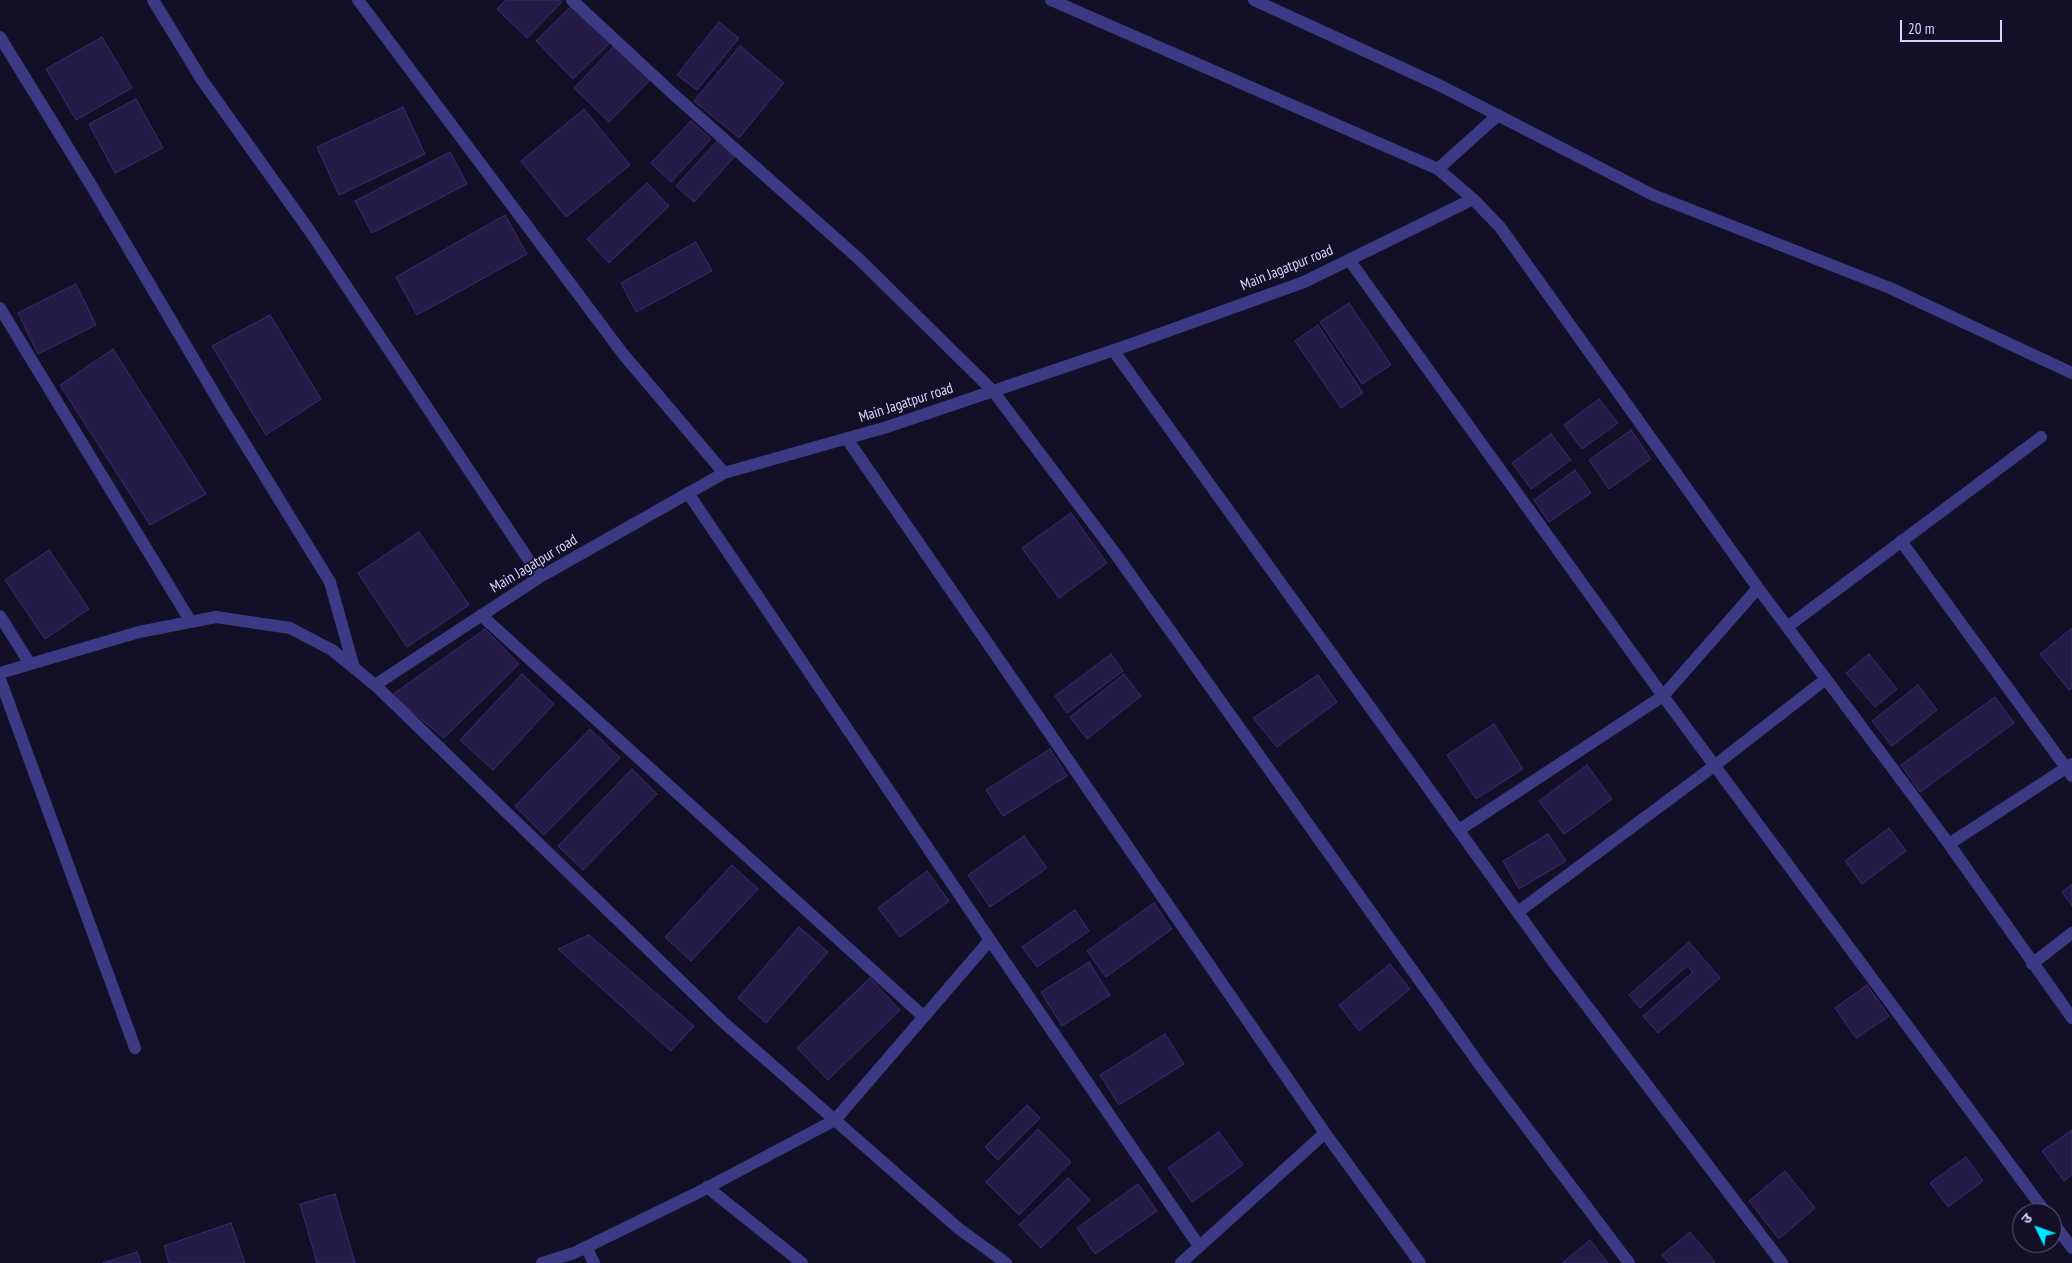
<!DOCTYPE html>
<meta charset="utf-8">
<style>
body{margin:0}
#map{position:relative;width:2072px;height:1263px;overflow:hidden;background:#130f26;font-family:"PT Sans Narrow","Noto Sans Devanagari",sans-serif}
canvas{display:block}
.north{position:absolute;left:2012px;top:1203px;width:50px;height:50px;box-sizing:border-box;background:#130f26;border:1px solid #625e7d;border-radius:50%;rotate:312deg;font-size:14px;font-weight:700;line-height:20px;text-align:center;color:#d9d4ff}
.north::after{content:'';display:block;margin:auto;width:18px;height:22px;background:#00e5ff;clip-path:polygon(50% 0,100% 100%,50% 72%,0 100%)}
.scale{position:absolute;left:1900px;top:20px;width:102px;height:22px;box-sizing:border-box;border:2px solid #d9d4ff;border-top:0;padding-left:6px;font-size:15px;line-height:18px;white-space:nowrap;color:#d9d4ff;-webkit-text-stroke:4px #130f26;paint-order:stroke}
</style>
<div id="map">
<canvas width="2072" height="1263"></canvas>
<div class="north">उ</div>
<div class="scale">20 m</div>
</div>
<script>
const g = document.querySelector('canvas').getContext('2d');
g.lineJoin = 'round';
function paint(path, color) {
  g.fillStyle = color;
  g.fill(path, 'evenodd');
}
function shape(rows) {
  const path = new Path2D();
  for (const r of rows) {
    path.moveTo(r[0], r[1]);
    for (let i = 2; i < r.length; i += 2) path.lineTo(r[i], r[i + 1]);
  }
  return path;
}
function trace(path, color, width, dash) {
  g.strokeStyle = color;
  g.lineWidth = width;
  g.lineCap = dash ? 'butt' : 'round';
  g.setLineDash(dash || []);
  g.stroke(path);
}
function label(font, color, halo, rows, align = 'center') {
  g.font = font + ' "PT Sans Narrow",sans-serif';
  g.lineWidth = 4;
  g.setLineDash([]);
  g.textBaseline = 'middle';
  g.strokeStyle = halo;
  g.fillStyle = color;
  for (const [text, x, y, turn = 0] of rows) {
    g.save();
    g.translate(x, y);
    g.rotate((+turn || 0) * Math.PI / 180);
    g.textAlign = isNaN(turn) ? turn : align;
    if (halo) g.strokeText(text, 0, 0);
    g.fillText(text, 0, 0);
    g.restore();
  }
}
const building = shape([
 [506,0,560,0,562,2,527,38,497,9,506,0],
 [572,5,610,43,573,79,536,41,572,5],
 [719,22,739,38,697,90,677,75,719,22],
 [102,37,132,88,76,120,46,69,102,37],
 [615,45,651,79,609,122,574,88,615,45],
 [740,46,784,83,739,138,694,101,740,46],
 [136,99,163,148,115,173,89,124,136,99],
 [403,107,425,154,339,195,317,147,403,107],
 [584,109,630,165,566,217,521,161,584,109],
 [691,121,711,139,671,182,651,163,691,121],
 [718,140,735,156,694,202,676,186,718,140],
 [450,152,467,184,372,233,355,201,450,152],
 [647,183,669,206,609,263,587,239,647,183],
 [505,215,527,254,417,315,396,277,505,215],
 [696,242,712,271,636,312,621,283,696,242],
 [76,284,96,325,38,354,18,313,76,284],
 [1349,303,1391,365,1362,384,1320,322,1349,303],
 [270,315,321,399,266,435,212,346,270,315],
 [1318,325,1363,393,1341,408,1295,341,1318,325],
 [113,349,206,494,150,525,60,385,113,349],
 [1599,399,1618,423,1582,449,1564,425,1599,399],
 [1631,430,1651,459,1609,489,1589,460,1631,430],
 [1551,434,1571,460,1531,489,1512,463,1551,434],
 [1575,470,1591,493,1549,522,1534,500,1575,470],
 [1071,513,1107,563,1059,598,1022,548,1071,513],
 [419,532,469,605,407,647,358,573,419,532],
 [49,550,89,609,45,639,5,580,49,550],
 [2072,628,2072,688,2069,690,2040,654,2072,628],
 [485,629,519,664,444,738,392,695,485,629],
 [1111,654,1123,671,1067,713,1055,696,1111,654],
 [1869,654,1897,689,1875,707,1846,673,1869,654],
 [522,674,554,704,493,770,460,740,522,674],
 [1124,674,1141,696,1087,739,1070,717,1124,674],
 [1318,675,1337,702,1277,747,1253,718,1318,675],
 [1918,685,1937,710,1892,746,1872,721,1918,685],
 [1995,697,2014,723,1920,792,1901,765,1995,697],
 [1494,724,1523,769,1476,799,1447,755,1494,724],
 [590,729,620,758,544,835,515,806,590,729],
 [1050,749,1067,776,1003,816,986,790,1050,749],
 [1587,765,1612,799,1564,834,1539,801,1587,765],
 [632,769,657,794,583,870,558,846,632,769],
 [1889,828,1906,851,1862,884,1845,861,1889,828],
 [1548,834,1566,861,1519,889,1503,861,1548,834],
 [1024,836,1047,868,990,907,968,875,1024,836],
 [732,865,758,889,691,961,665,937,732,865],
 [927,871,949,901,900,937,878,908,927,871],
 [2072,884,2072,906,2062,892,2072,884],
 [1154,903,1172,929,1106,977,1087,951,1154,903],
 [1075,910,1089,931,1037,967,1022,947,1075,910],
 [799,927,828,952,766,1023,738,998,799,927],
 [589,935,694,1026,671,1051,558,949,589,935],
 [1689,942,1720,978,1658,1033,1643,1016,1693,972,1687,966,1640,1008,1629,995,1689,942],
 [1089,962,1110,995,1062,1026,1041,992,1089,962],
 [1390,964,1410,989,1359,1031,1339,1005,1390,964],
 [870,978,900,1010,828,1080,797,1048,870,978],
 [1867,985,1889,1016,1856,1038,1835,1008,1867,985],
 [1165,1034,1184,1064,1119,1105,1100,1075,1165,1034],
 [1027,1105,1040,1118,998,1160,985,1147,1027,1105],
 [1038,1129,1071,1162,1019,1215,986,1182,1038,1129],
 [2072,1130,2072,1175,2064,1181,2042,1151,2072,1130],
 [1219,1132,1243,1165,1192,1202,1168,1168,1219,1132],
 [1966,1157,1983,1181,1948,1207,1930,1183,1966,1157],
 [1785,1171,1815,1208,1779,1239,1749,1201,1785,1171],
 [1068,1178,1090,1200,1041,1248,1019,1225,1068,1178],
 [1138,1184,1157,1211,1095,1254,1077,1228,1138,1184],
 [335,1194,355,1263,317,1263,300,1204,335,1194],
 [231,1223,245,1263,169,1263,164,1246,231,1223],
 [1690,1232,1715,1262,1713,1263,1669,1263,1662,1255,1690,1232],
 [1590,1240,1608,1263,1562,1263,1590,1240],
 [137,1252,141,1263,103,1263,137,1252]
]);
paint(building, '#241b47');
trace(building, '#3b2d73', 1);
trace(shape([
 [153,0,202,80,309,230,540,577],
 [358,0,623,354,724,473],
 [572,0,672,93,859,259,993,391,1112,549,1482,1068,1629,1263],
 [1051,0,1438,169,1473,199,1500,227,1758,588,1949,844,2072,1018],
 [1254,0,1439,85,1653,195,1890,288,2072,373],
 [0,37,91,185,221,405,330,582,354,668],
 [1438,169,1498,115],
 [1350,261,1663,696,2046,1213],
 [0,308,191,622],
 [1113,350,1552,960,1782,1263],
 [847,439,1325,1133,1420,1263],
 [1901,541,2072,776],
 [481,615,924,1017],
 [0,616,30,664],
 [1787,627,2041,437],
 [0,673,139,632,216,617,290,628,332,650,375,685,722,1021,958,1228,1006,1263],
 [0,679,135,1048],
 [375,685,540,577,724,473,887,427,1129,345,1304,282,1473,199],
 [1459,830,1663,696,1758,588],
 [1949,844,2072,764],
 [1518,912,1714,766,1826,679],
 [990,940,1199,1246],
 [2032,964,2072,933],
 [707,1187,802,1263],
 [2052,1221,2072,1248],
 [586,1247,594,1263],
 [542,1263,574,1253,697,1193,835,1120,990,940,688,493],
 [1181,1263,1325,1133]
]), '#3d3a85', 12);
label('15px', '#d9d4ff', '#130f26', [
 ["Main Jagatpur road",1287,268,-22],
 ["Main Jagatpur road",906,403,-18],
 ["Main Jagatpur road",534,564,-31]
]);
</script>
